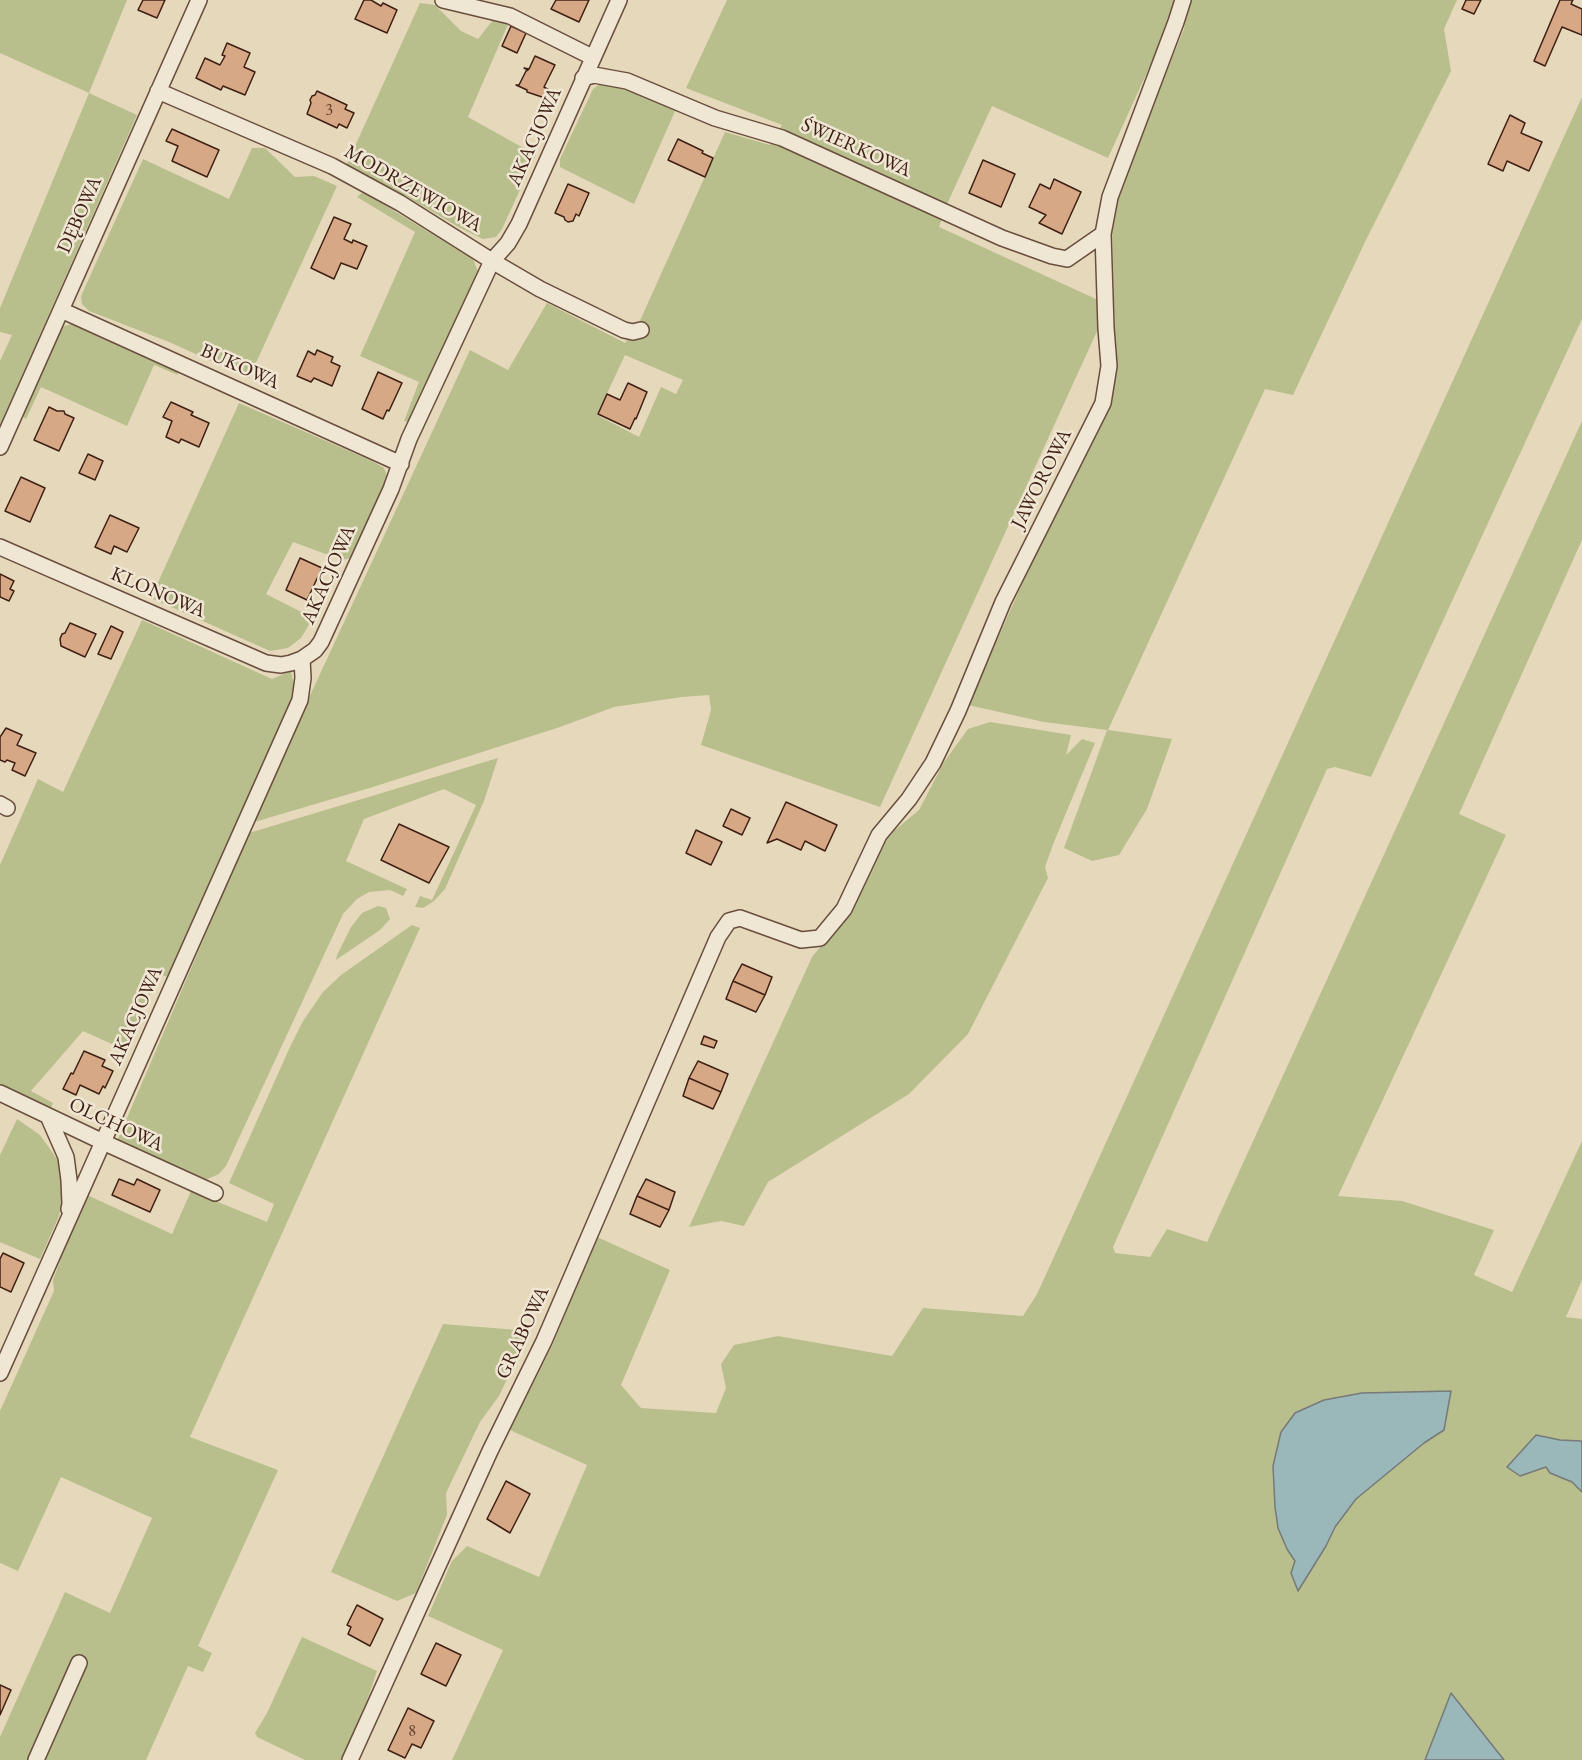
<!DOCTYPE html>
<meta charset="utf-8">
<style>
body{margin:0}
canvas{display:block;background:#e6d9bb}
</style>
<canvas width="1582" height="1760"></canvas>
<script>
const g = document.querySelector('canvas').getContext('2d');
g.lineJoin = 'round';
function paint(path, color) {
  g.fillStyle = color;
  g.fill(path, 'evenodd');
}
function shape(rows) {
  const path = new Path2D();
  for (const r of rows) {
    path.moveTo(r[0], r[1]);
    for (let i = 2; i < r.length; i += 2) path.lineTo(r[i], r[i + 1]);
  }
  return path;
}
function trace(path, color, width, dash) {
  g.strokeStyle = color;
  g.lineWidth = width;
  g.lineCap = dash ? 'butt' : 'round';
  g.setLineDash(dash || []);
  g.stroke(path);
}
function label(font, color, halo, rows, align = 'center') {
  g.font = font + ' "EB Garamond",serif';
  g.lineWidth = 5;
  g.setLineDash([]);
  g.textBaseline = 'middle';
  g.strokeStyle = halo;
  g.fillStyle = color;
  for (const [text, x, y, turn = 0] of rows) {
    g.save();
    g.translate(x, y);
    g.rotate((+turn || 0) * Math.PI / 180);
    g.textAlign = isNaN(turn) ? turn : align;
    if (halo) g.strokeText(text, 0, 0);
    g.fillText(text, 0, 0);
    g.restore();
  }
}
paint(shape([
 [0,0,127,0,89,93,137,115,0,425,0,361,12,335,0,332,0,308,89,93,0,53],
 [727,0,1176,0,1174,13,1108,158,992,106,948,202,939,227,1109,305,880,807,701,745,711,710,709,695,682,697,614,707,560,727,373,787,251,823,470,350,508,370,547,303,625,343,638,325,725,132,770,145,782,125,686,88],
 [625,355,683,380,676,394,661,387,639,437,597,415],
 [1189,0,1457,0,1444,29,1451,71,1365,242,1293,395,1265,389,1108,730,1172,739,1147,809,1119,855,1092,861,1064,848,1107,730,1044,722,968,705,1022,584,1106,412,1113,387,1115,334,1112,225,1120,186,1184,29],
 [420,3,435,5,461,31,478,39,493,20,509,22,468,117,536,155,502,229,496,237,483,239,462,229,397,191,346,166],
 [607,82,623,86,676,109,634,204,560,167,560,159,593,89,600,84],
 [1582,97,1582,319,1371,777,1335,767,1327,769,1113,1247,1115,1253,1150,1257,1167,1229,1207,1242,1582,421,1582,540,1459,814,1506,835,1338,1196,1402,1201,1494,1230,1474,1275,1512,1292,1582,1141,1582,1280,1566,1317,1582,1319,1582,1760,452,1760,503,1650,428,1616,452,1561,467,1546,539,1577,587,1465,510,1430,552,1346,597,1237,670,1270,621,1385,641,1408,716,1413,726,1388,721,1364,734,1345,778,1336,892,1356,923,1308,1023,1316,1037,1294],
 [252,148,265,148,295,177,314,176,337,186,249,378,169,342,89,311,82,304,81,296,143,159,229,199],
 [363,192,473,259,479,274,409,422,404,421,419,382,360,356,415,232,357,197],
 [76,323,176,368,178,375,154,365,127,426,41,387,26,419,20,414,50,349,64,326],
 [239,403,372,461,384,468,387,476,386,487,354,557,342,560,293,542,266,594,313,618,301,638,288,648,270,651,151,598],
 [142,620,272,679,291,671,295,692,171,978,159,974,125,1050,83,1031,31,1091,53,1103,49,1112,0,1087,0,865,38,779,63,792],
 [990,722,1071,735,1066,755,1082,739,1095,743,1054,842,1045,867,1048,878,968,1034,909,1094,768,1182,744,1226,721,1221,689,1227,812,957,829,936,837,931,853,903,880,849,894,831,919,810,944,762,968,729],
 [498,758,484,801,445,889,434,901,423,908,415,907,420,896,432,900,476,805,444,789,364,819,346,861,407,889,403,896,390,890,369,892,357,899,343,914,226,1166,219,1174,205,1180,115,1146,249,833],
 [378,906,386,908,390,919,380,930,336,960,337,955,351,927,362,913],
 [412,925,420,928,190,1437,278,1470,198,1646,212,1653,203,1672,188,1666,146,1760,0,1760,0,1737,65,1592,110,1613,152,1518,61,1477,18,1571,0,1563,0,1411,54,1291,53,1280,85,1194,172,1234,191,1191,267,1222,274,1204,229,1183,290,1047,303,1021,323,992,341,975],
 [17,1119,40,1135,59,1162,65,1191,59,1216,40,1259,0,1242,0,1155],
 [443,1324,530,1331,499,1396,480,1422,446,1493,447,1515,416,1593,397,1601,331,1572],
 [302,1637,377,1671,368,1698,341,1760,305,1760,257,1737,255,1733,267,1713]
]), '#b9be8d');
const water = shape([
 [1451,1391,1444,1430,1424,1443,1356,1499,1335,1527,1326,1546,1298,1591,1291,1573,1295,1561,1287,1549,1278,1528,1275,1507,1273,1466,1281,1432,1295,1413,1324,1400,1362,1393,1451,1391],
 [1536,1435,1560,1440,1581,1441,1582,1443,1582,1492,1572,1482,1550,1473,1546,1467,1520,1476,1507,1467,1536,1435],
 [1451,1693,1504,1760,1425,1760,1451,1693]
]);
paint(water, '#9ab7ba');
trace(water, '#767a78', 1.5);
const building = shape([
 [143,0,165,0,157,18,138,10,143,0],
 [364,0,371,0,381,6,383,3,397,10,387,33,355,19,364,0],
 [556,0,589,0,579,22,551,9,556,0],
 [1466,0,1481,0,1474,14,1462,9,1466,0],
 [1560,0,1573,0,1571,4,1582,9,1582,35,1562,27,1545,66,1534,61,1560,0],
 [511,26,526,33,517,53,502,46,511,26],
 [227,43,250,53,244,67,255,72,245,95,223,86,221,90,196,78,205,58,220,65,225,56,222,55,227,43],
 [535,56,555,65,544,87,549,90,545,98,527,92,527,90,516,85,519,85,526,71,528,70,524,68,529,69,535,56],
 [317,91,347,105,345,109,354,113,347,128,339,124,337,128,307,114,311,103,310,100,312,96,315,95,317,91],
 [1510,115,1525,123,1521,133,1542,142,1529,171,1507,161,1503,171,1488,164,1510,115],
 [172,129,219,150,207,177,172,161,178,146,166,141,172,129],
 [678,139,703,151,702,153,713,158,705,177,668,160,678,139],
 [983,160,1015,174,1001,207,969,193,983,160],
 [1054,179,1081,192,1062,234,1039,223,1046,215,1029,207,1040,184,1050,189,1054,179],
 [568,184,589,193,579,216,576,214,573,221,568,222,565,220,564,217,555,213,568,184],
 [334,217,351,224,344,239,352,243,353,240,367,246,357,269,341,263,334,279,311,268,334,217],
 [317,350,333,357,331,362,340,366,332,386,314,378,311,382,297,376,308,351,315,355,317,350],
 [378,372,402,383,389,411,387,410,383,419,362,409,378,372],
 [628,383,647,392,636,419,635,418,630,429,598,414,607,394,620,400,628,383],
 [171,402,193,412,191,415,209,423,199,447,181,439,179,443,166,437,172,421,163,417,171,402],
 [49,407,57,411,64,411,65,414,74,418,59,451,34,440,49,407],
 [88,454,103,461,95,480,79,473,88,454],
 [21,477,45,488,30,522,5,511,21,477],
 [110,515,139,528,127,552,114,546,111,554,95,547,110,515],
 [300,558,322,568,307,600,286,590,300,558],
 [0,574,14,581,10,589,14,591,9,601,0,597,0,574],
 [70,623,96,634,85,657,61,646,60,639,62,634,65,633,70,623],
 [111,626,123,632,111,659,98,654,111,626],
 [6,728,22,735,17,745,36,753,25,776,12,770,15,763,7,760,5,762,0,760,0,737,6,728],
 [786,802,837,825,825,851,805,841,801,850,777,839,767,843,786,802],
 [731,809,750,818,742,835,723,826,731,809],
 [399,824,449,847,429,883,381,860,399,824],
 [696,830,722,842,711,865,686,853,696,830],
 [742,964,772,977,765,995,733,981,742,964],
 [733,981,765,995,756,1012,726,999,733,981],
 [704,1036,717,1041,714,1048,701,1044,704,1036],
 [84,1051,105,1060,102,1066,113,1071,105,1088,103,1086,99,1094,80,1085,76,1095,63,1089,71,1073,73,1074,84,1051],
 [698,1061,728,1074,721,1092,689,1078,698,1061],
 [689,1078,721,1092,713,1109,683,1096,689,1078],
 [119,1179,134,1185,137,1179,160,1190,150,1212,112,1195,119,1179],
 [646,1179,675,1192,669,1210,637,1196,646,1179],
 [637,1196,669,1210,660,1227,630,1214,637,1196],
 [3,1253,24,1263,11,1292,0,1287,0,1259,3,1253],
 [506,1481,530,1494,510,1533,487,1519,506,1481],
 [357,1605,383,1619,370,1646,348,1634,351,1627,347,1625,357,1605],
 [436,1643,461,1655,446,1686,421,1674,436,1643],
 [0,1685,11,1690,0,1715,0,1685],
 [408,1708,434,1721,421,1748,412,1744,405,1758,388,1750,408,1708]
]);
paint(building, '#d6a885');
trace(building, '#3f1f14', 1.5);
const minor = shape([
 [443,0,510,16,592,57],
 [583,78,594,75,627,81,715,118,782,138,1002,238,1052,256,1067,259,1103,234],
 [158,91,332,166,400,203,492,261,540,289,624,330,633,332,641,330],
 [61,310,401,464],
 [0,447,199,0],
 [0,547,266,663,281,665,291,663,302,659,315,650,321,642,391,489,409,439,492,261,508,243,519,224,619,0],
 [0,804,7,808],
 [0,1093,103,1142,215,1193],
 [48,1116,66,1157,69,1180,70,1204,69,1209],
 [0,1373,300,700,303,678,302,659],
 [36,1760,79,1663],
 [350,1760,490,1451,544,1341,718,937,729,921,740,918,801,940,820,938,844,909,879,835,909,799,933,763,958,711,1003,602,1103,403,1109,366,1106,328,1103,234,1110,197,1176,22,1183,0]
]);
trace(minor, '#694e3e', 18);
trace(minor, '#efe6d3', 15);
label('16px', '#654130', null, [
 ["3",329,111],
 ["8",412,1732]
]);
label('20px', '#3f1f14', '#efe6d3', [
 ["AKACJOWA",535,137,-66],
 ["ŚWIERKOWA",856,148,24],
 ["MODRZEWIOWA",413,189,30],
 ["DĘBOWA",80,215,-66],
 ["BUKOWA",240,367,24],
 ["JAWOROWA",1042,479,-63],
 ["AKACJOWA",329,575,-66],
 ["KLONOWA",158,593,23],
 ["AKACJOWA",136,1016,-66],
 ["OLCHOWA",116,1125,25],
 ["GRABOWA",523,1333,-65]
]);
</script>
